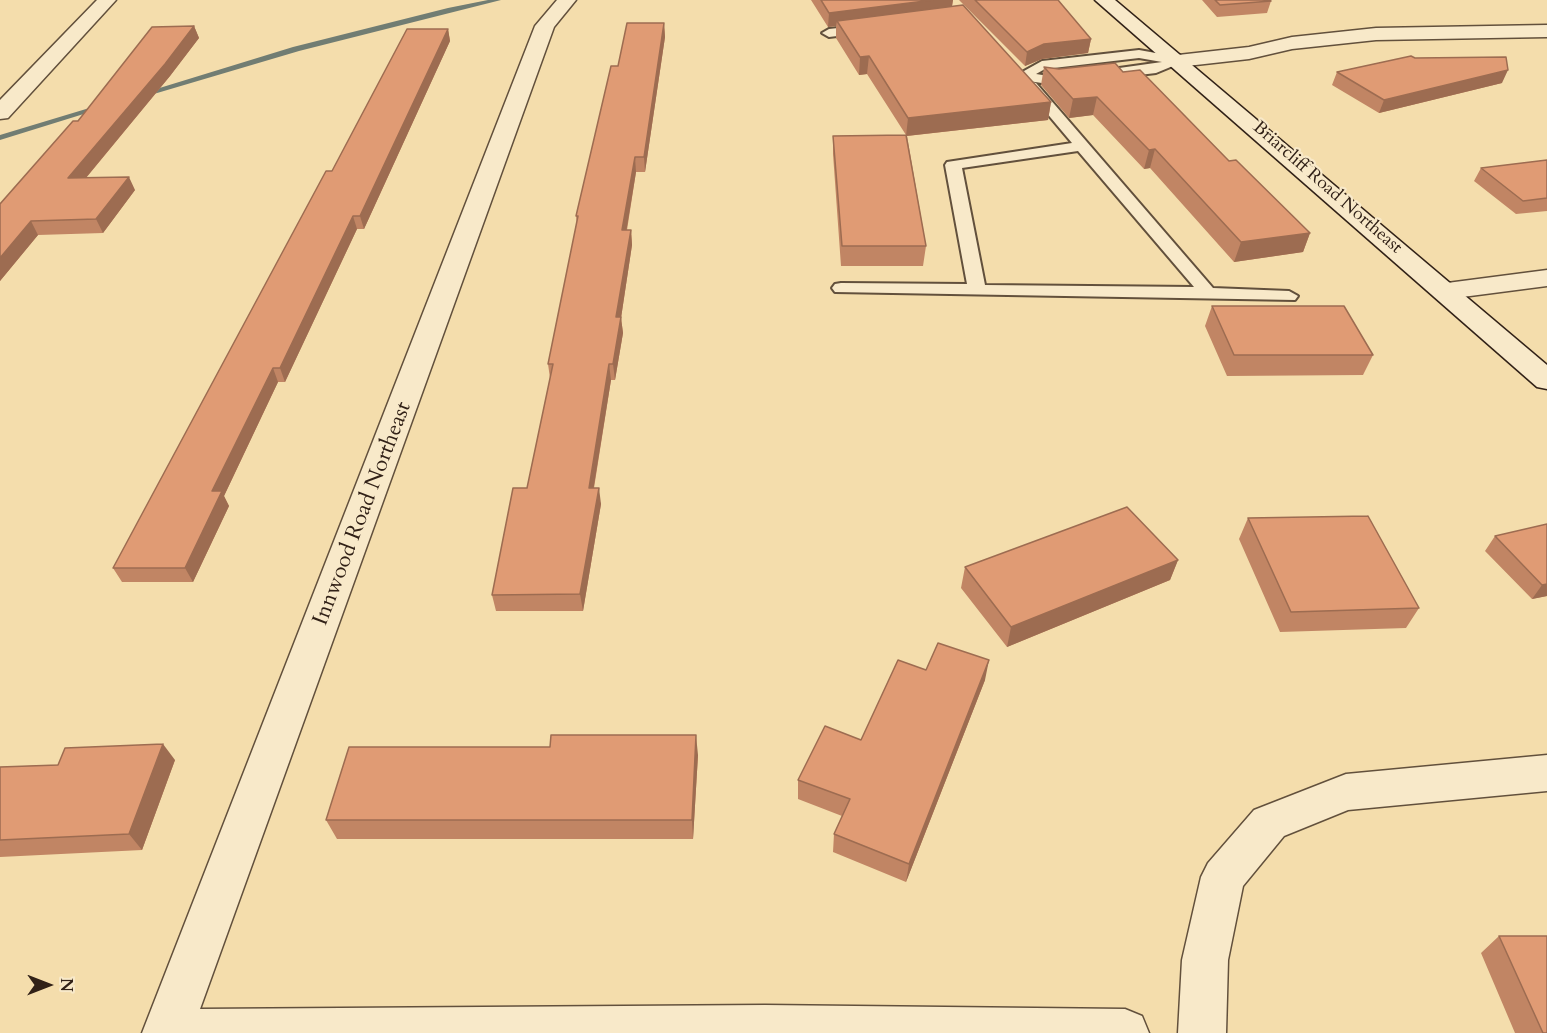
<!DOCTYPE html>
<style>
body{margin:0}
#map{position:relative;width:1547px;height:1033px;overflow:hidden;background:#f4ddac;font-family:Cardo,serif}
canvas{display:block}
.north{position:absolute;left:18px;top:955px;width:60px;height:60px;-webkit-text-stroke:4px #f8e9c9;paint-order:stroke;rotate:90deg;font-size:16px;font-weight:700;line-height:24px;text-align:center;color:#312117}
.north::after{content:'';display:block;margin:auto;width:21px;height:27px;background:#312117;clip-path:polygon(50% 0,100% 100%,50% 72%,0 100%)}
</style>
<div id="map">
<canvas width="1547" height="1033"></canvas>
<div class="north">N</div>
</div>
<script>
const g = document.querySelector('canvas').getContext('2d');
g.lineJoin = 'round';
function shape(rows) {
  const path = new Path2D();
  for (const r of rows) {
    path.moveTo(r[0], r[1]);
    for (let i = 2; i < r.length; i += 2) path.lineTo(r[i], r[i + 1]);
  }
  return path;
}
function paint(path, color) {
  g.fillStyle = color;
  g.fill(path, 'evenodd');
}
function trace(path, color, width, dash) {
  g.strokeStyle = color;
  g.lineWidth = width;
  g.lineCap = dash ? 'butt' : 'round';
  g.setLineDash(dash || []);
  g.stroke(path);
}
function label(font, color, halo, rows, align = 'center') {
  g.font = font + ' Cardo,serif';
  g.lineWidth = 4.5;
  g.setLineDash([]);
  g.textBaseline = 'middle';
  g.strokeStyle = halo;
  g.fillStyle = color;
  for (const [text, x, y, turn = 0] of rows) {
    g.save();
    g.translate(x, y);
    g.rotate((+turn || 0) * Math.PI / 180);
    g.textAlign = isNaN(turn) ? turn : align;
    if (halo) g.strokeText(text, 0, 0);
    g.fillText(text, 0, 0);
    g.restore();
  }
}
paint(shape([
 [488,0,501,0,299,51,147,96,140,94,293,47,448,8,488,0],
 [96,106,103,108,0,140,0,135,96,106]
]), '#717d73');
const lane = shape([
 [865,25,872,29,870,32,829,37,822,33,829,29,865,25],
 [1139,50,1178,57,1185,61,1156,73,1055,85,1022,80,1015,76,1042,61,1139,50],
 [1139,58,1162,62,1055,77,1036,74,1045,69,1139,58],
 [1031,82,1036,83,1213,288,1289,291,1298,296,1295,300,835,292,832,288,835,284,841,283,967,284,945,165,947,162,1072,143,1024,86,1031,82],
 [1078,151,1194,287,985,285,962,168,1078,151]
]);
const street = shape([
 [97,0,116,0,8,118,0,119,0,100,97,0],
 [557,0,576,0,554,27,200,1009,765,1005,1125,1009,1142,1016,1149,1033,142,1033,535,26,557,0],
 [1547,25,1547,37,1376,40,1292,49,1249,59,1178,67,1171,65,1168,61,1171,57,1178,55,1249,47,1292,37,1376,28,1547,25],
 [1547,270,1547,286,1447,299,1438,297,1434,291,1438,285,1447,283,1547,270],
 [1547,755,1547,791,1348,810,1284,836,1243,886,1228,960,1226,1033,1178,1033,1182,960,1201,877,1208,863,1254,810,1346,774,1547,755]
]);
const secondary = shape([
 [1095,0,1115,0,1547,365,1547,389,1537,387,1095,0]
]);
trace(lane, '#62503c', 4);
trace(street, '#62503c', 3);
trace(secondary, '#312117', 3);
paint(lane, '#f8e9c9');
paint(street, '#f8e9c9');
paint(secondary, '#f8e9c9');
paint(shape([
 [811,0,953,0,952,7,1051,102,1048,120,907,136,926,246,923,266,841,266,833,154,833,136,906,135,867,74,859,75,836,38,836,26,828,27],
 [959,0,1058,0,1091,39,1088,53,1042,59,1025,66],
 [1202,0,1270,0,1271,1,1267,13,1217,17],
 [664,23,665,37,645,172,636,172,627,230,631,230,632,245,621,318,623,333,615,380,611,380,594,488,601,504,583,611,496,611,492,595,527,488,550,378,548,364,577,224,576,216,618,66],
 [194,26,199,38,170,76,86,178,135,190,103,233,38,235,0,281,0,204,78,121],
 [448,29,450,41,364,229,357,229,285,382,278,382,224,496,229,506,193,582,122,582,113,568,332,171],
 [1415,58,1502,83,1379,113,1332,85,1337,72],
 [1044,67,1059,69,1123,72,1229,161,1310,233,1303,252,1234,262,1150,168,1144,169,1093,115,1069,118,1041,85],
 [1547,160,1547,211,1516,214,1474,181,1481,168],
 [1212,306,1373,355,1363,375,1227,376,1205,326],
 [1248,518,1419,608,1406,628,1280,632,1239,539],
 [1547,524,1547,596,1532,599,1485,551,1495,536],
 [1178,560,1170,580,1007,647,961,588,965,567],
 [926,670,985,680,906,882,833,852,834,834,842,816,798,799,798,780,861,740],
 [698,755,693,839,337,839,326,820],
 [175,760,142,850,0,857,0,767],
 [1499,936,1547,1033,1515,1033,1481,953]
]), '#c18564');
paint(shape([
 [933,0,953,0,951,11,837,21,836,26,828,27,829,13],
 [664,23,665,37,645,172,644,157],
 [194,26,199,38,170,76,75,191,68,178],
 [448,29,450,41,364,229,360,216],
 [1091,39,1088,53,1042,59,1025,66,1027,52,1044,44],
 [869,56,867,74,859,75,860,57],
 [1508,70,1502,83,1379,113,1384,100],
 [1097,97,1093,115,1069,118,1073,99],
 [1051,102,1048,120,906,136,908,118],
 [1155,149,1150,168,1144,169,1149,150],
 [635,157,636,172,624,245,622,230],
 [129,177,135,190,103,233,96,219],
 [353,216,357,229,285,382,280,368],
 [31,221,38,235,0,281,0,258],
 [631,230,632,245,621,318,623,333,615,380,613,364,616,317],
 [1310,233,1303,252,1234,262,1241,242],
 [609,364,611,380,591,504,589,488],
 [273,368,278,382,224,496,229,506,193,582,185,568,212,491],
 [599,488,601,504,583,611,580,594],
 [1178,560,1170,580,1007,647,1011,627],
 [1547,584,1547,596,1532,599,1542,585],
 [989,660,985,680,906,882,909,864],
 [696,735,698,755,693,839,692,820],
 [163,744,175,760,142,850,129,834]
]), '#9d6c51');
const building = shape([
 [821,0,933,0,829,13,821,0],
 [975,0,1058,0,1091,39,1044,44,1027,52,975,0],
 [1215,0,1270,0,1271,1,1220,5,1215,0],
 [963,5,1051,102,908,118,869,56,860,57,837,21,963,5],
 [627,23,664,23,644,157,635,157,622,230,631,230,616,317,621,317,613,364,609,364,589,488,599,488,580,594,492,595,513,488,527,488,553,364,548,364,578,216,576,216,611,66,618,66,627,23],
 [194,26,165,64,68,178,129,177,96,219,31,221,0,258,0,204,73,121,78,121,152,27,194,26],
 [407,29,448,29,360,216,353,216,280,368,273,368,212,491,222,491,185,568,113,568,326,171,332,171,407,29],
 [1411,56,1415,58,1506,57,1508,70,1384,100,1337,72,1411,56],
 [1115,63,1123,72,1140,70,1229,161,1236,160,1310,233,1241,242,1155,149,1149,150,1097,97,1073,99,1044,67,1059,69,1115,63],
 [906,135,926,246,842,246,833,136,906,135],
 [1547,160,1547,198,1523,201,1481,168,1547,160],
 [1212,306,1344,306,1373,355,1234,355,1212,306],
 [1127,507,1178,560,1011,627,965,567,1127,507],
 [1368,516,1419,608,1291,612,1248,518,1368,516],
 [1547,524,1547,584,1542,585,1495,536,1547,524],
 [938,643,989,660,909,864,834,834,850,799,798,780,825,726,861,740,898,660,926,670,938,643],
 [551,735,696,735,692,820,326,820,349,747,550,747,551,735],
 [163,744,129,834,0,840,0,767,58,765,65,748,163,744],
 [1499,936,1547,936,1547,1033,1543,1033,1499,936]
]);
paint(building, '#e09b74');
trace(building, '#9d6c51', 1.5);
label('18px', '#312117', '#f8e9c9', [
 ["Briarcliff Road Northeast",1327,188,41]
]);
label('22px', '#312117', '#f8e9c9', [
 ["Innwood Road Northeast",363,514,-69]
]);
</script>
